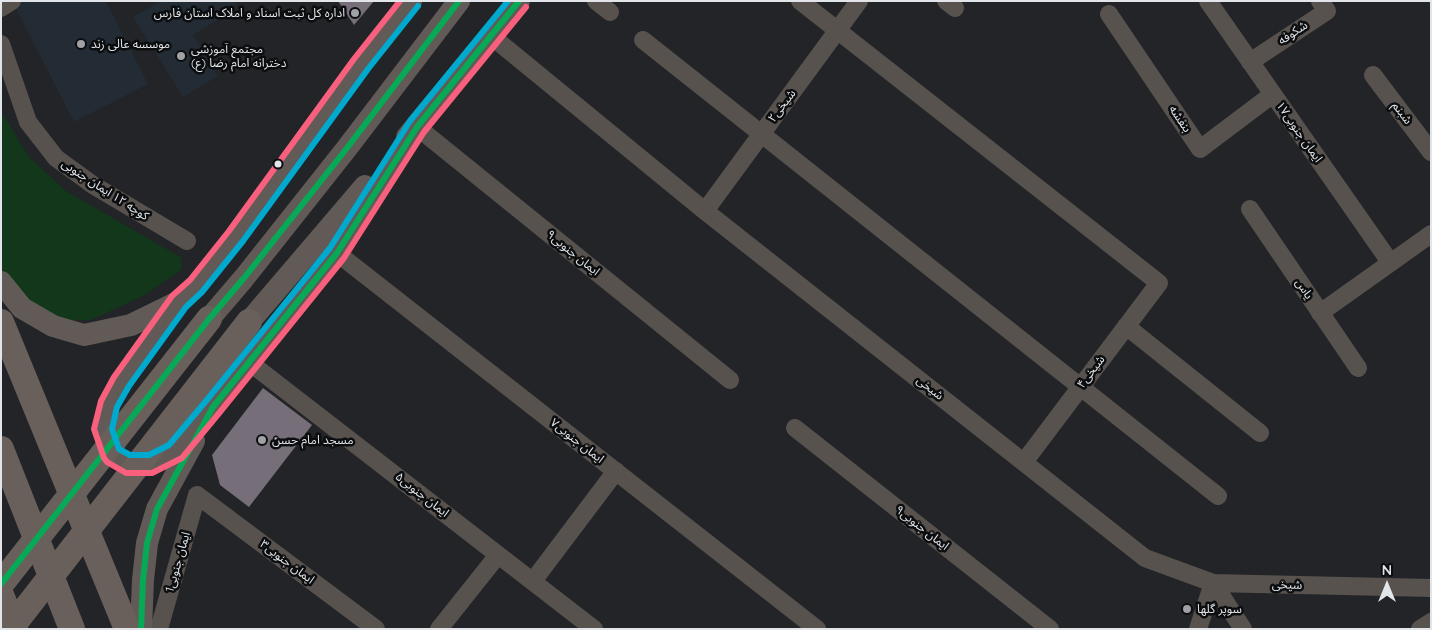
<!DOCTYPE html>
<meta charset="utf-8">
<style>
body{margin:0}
#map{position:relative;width:1432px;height:630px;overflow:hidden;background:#222427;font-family:Quicksand,sans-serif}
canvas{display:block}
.frame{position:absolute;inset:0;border:2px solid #e2e5e9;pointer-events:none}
.north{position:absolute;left:1362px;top:560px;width:50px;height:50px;-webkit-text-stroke:4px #0b0d0f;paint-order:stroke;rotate:0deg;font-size:14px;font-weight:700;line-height:20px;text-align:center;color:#e2e5e9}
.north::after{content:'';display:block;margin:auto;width:18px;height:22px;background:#e2e5e9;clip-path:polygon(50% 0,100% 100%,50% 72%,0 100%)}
</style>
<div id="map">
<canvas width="1432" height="630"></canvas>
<div class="frame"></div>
<div class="north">N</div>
</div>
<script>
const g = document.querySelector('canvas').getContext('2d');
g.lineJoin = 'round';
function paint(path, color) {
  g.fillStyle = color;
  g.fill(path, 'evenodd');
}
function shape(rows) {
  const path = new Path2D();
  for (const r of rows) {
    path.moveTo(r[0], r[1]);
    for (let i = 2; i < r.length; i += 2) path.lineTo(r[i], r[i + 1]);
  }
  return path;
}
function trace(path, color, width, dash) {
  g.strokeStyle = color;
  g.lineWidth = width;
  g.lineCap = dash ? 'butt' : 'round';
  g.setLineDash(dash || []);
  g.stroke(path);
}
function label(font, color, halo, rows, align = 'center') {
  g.font = font + ' Quicksand,"Noto Sans Arabic",sans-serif';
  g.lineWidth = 5;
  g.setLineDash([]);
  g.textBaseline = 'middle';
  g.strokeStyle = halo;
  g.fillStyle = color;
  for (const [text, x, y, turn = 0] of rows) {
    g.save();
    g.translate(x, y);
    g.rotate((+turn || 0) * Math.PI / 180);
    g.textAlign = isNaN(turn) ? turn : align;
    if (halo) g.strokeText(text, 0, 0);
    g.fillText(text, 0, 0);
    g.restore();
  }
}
paint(shape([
 [17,1,106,1,148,84,74,122,13,3],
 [157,1,237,1,233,10,193,35,218,76,183,97,133,17,157,3]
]), '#232b34');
paint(shape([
 [1,111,29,157,66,191,182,258,181,270,145,295,91,320,53,320,17,294,1,268]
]), '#12371a');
paint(shape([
 [338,1,374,1,354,25],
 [263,388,312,425,249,507,220,485,212,455]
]), '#766e78');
trace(shape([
 [596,1,610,12],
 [800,1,1159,283,1024,462],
 [946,1,955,8],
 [1208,1,1390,262],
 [1,8,12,1],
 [1109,14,1200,149,1273,94],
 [490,35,705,211,1145,558,1213,583,1431,588],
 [643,40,1218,496],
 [1,44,28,122,56,158,93,185,187,241],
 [1250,62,1327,11,1320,1],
 [1373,75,1431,152],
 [417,127,730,380],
 [1250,209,1358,368],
 [705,211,859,1],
 [337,253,817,629],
 [1320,313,1431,234],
 [1126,326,1260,433],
 [249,362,594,629],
 [795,428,1050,629],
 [533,581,616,471],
 [1213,583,1243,629],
 [159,629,197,495,376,629],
 [439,629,498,555],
 [1198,629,1213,583],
 [1420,629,1431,622]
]), '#58524e', 18);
trace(shape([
 [411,1,361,64,236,236,196,286,179,301,122,381,109,404,103,430,112,455,128,464,151,464,175,452,213,407,337,253,417,127],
 [407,137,519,1],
 [1,282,22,308,53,326,84,335,131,325,176,303],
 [209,319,244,278,347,148,459,1],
 [249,322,365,186],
 [141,629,143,580,147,543,157,509,194,441]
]), '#625a57', 22);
trace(shape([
 [1,322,127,629],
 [1,449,72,629],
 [1,595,15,629]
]), '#69605c', 26);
trace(shape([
 [1,584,209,319],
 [10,629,249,322]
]), '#69605c', 26);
trace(shape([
 [1,584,209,319,244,278,347,148,459,1],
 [141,629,143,580,147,543,157,509,213,407,337,253,417,127,519,1]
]), '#06aa56', 6);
trace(shape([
 [400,1,354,59,229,231,190,280,172,296,114,377,101,401,94,429,104,458,107,462,126,473,152,473,182,458,220,412,344,258,424,132,526,7]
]), '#f8607d', 6);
trace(shape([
 [418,6,368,69,243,241,202,292,186,307,129,386,117,407,112,429,119,449,130,455,149,455,169,445,206,401,330,248,410,121,508,1]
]), '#00a9ce', 6);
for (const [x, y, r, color] of [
 [355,13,5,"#9fa1a5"],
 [81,44,5,"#9fa1a5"],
 [181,56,5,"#9fa1a5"],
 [278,164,4.5,"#e2e5e9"],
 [262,440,5,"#9fa1a5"],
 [1187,609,5,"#9fa1a5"]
]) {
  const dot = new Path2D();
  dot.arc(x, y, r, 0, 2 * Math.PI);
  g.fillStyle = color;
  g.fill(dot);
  trace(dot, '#0b0d0f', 2);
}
label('12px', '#e2e5e9', '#0b0d0f', [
 ["اداره کل ثبت اسناد و املاک استان فارس",345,13,"right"],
 ["موسسه عالی زند",91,44],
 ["مجتمع آموزشی",191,49],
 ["دخترانه امام رضا (ع)",191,63],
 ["مسجد امام حسن",272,440],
 ["سوپر گلها",1197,609]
], 'left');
label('12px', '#e2e5e9', '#0b0d0f', [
 ["شکوفه",1293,33,-34],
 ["شیخی۲",782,106,-53],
 ["شبنم",1402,113,53],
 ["بنفشه",1180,119,56],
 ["ایمان جنوبی۱۷",1299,132,55],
 ["کوچه ۱۲ ایمان جنوبی",105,190,33],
 ["ایمان جنوبی۹",573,253,39],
 ["یاس",1304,289,56],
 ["شیخی۴",1091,372,-53],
 ["شیخی",930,388,38],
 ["ایمان جنوبی۷",577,441,38],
 ["ایمان جنوبی۵",422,495,38],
 ["ایمان جنوبی۹",922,528,38],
 ["1ایمان جنوبی",178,562,-74],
 ["ایمان جنوبی۳",287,562,37],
 ["شیخی",1287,585,1]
]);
</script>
